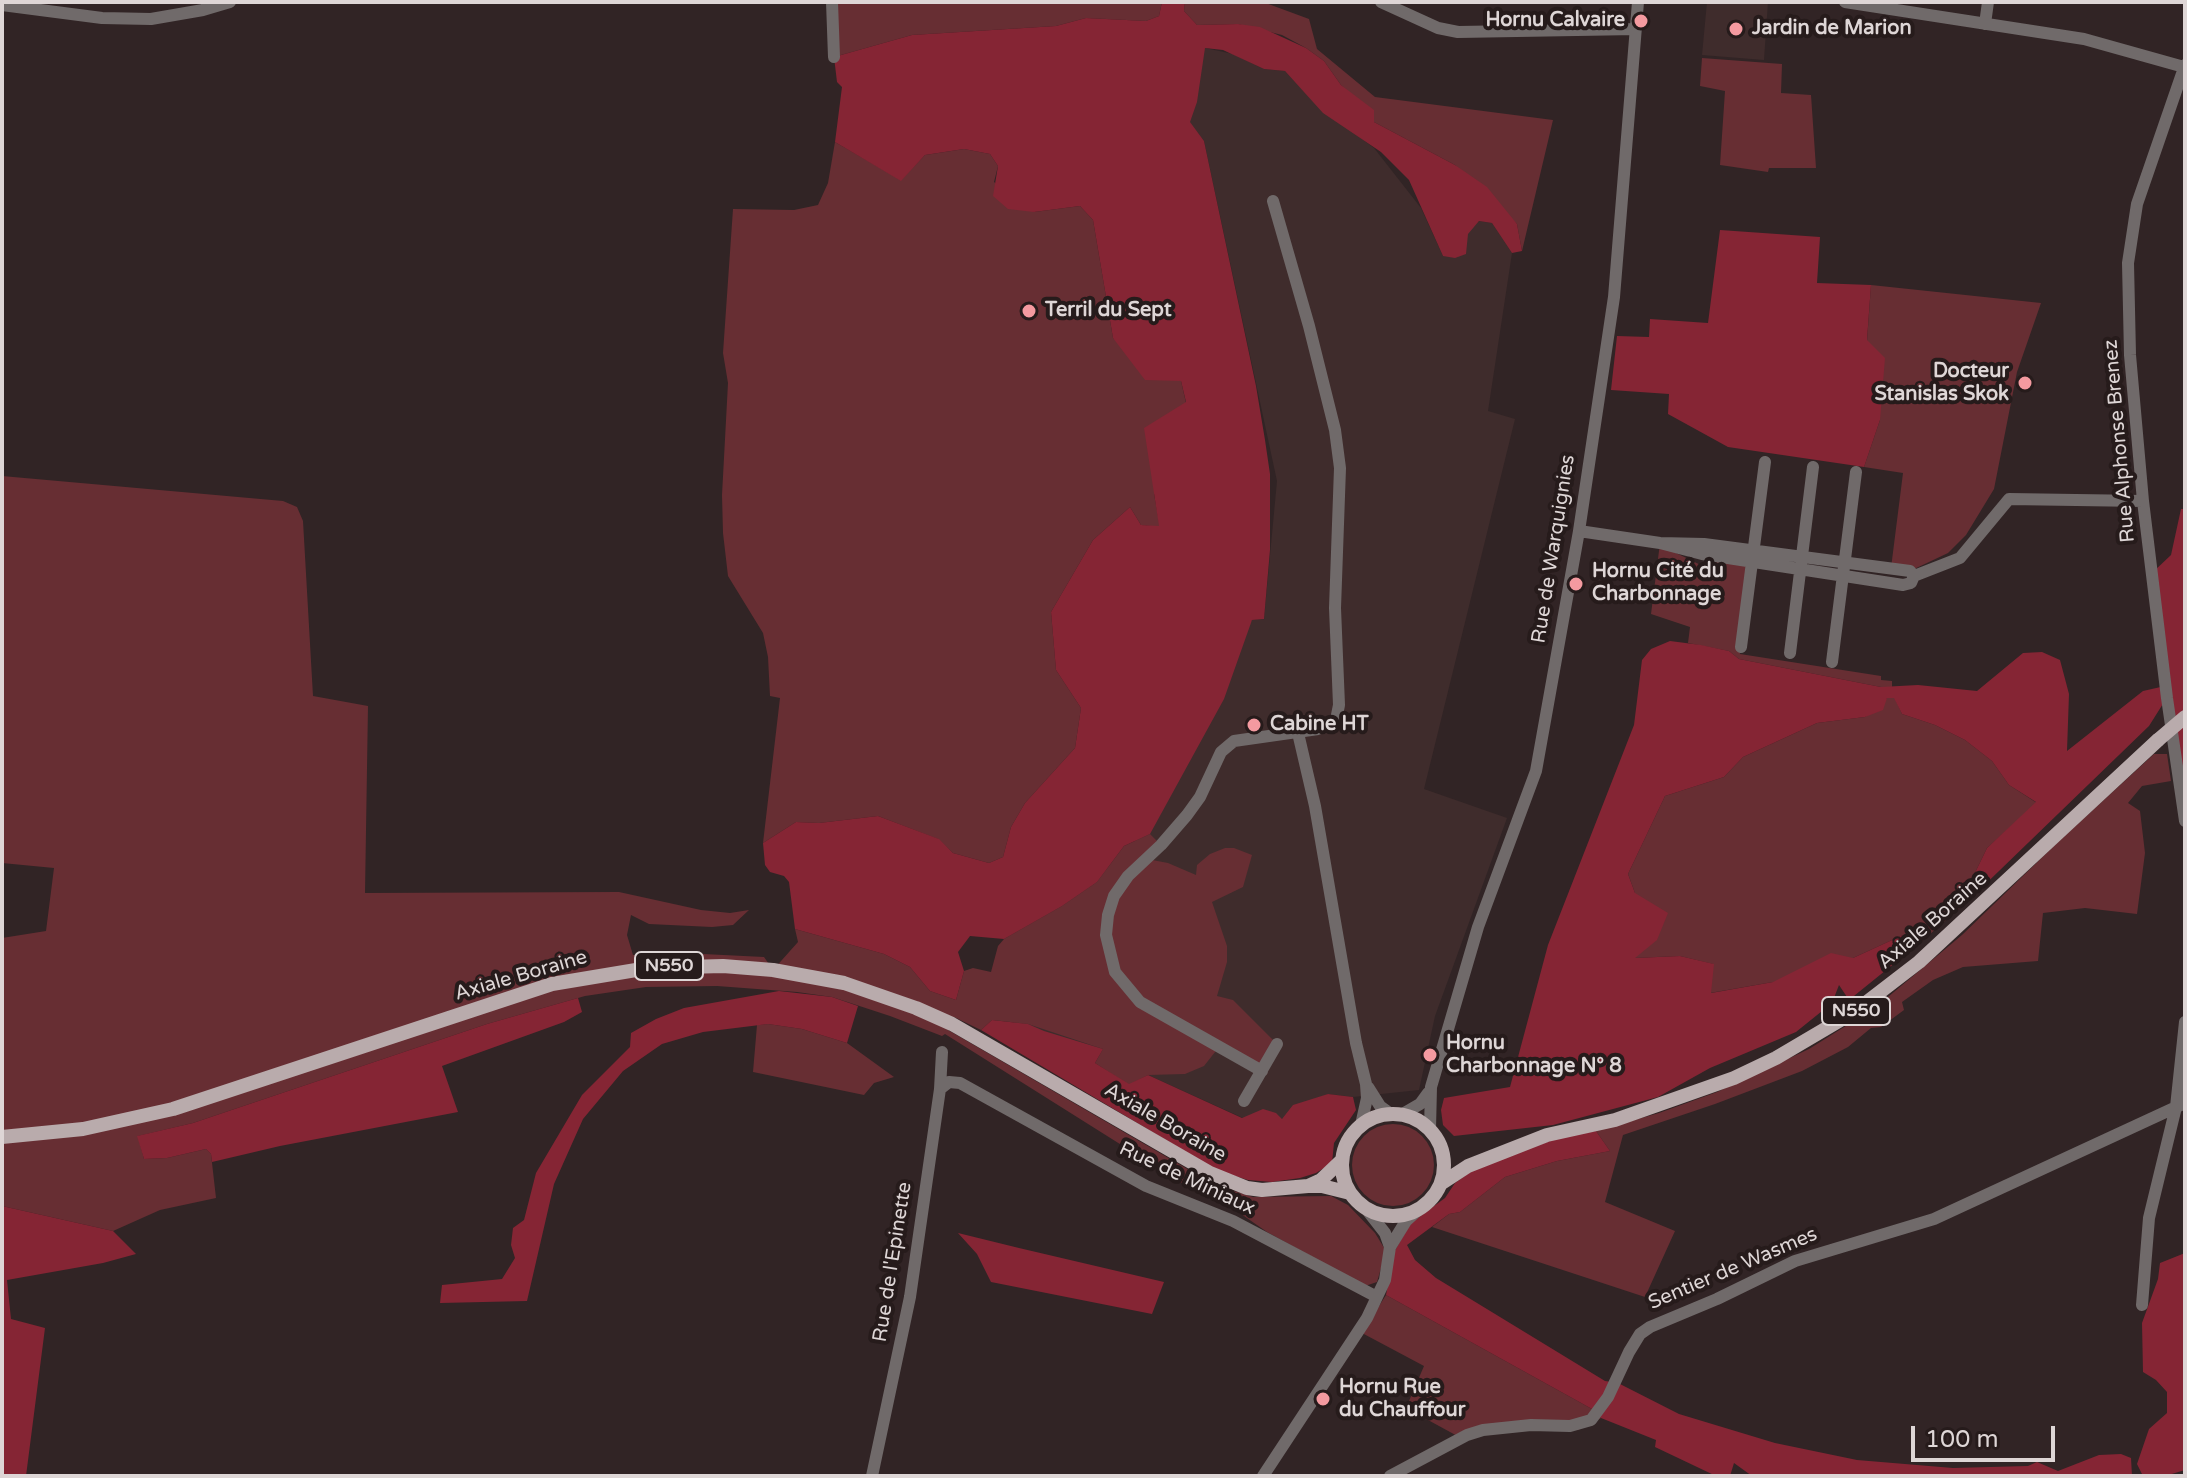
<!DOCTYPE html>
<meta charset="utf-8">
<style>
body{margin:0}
#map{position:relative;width:2187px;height:1478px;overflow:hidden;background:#312425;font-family:"Varela Round",sans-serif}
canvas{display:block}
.frame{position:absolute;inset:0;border:4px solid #ded6d6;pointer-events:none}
.scale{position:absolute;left:1911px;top:1426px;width:144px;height:36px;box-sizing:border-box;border:4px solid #ded6d6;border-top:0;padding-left:10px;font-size:24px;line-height:28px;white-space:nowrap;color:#ded6d6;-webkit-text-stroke:6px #261b1b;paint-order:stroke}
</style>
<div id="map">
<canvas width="2187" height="1478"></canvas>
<div class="frame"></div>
<div class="scale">100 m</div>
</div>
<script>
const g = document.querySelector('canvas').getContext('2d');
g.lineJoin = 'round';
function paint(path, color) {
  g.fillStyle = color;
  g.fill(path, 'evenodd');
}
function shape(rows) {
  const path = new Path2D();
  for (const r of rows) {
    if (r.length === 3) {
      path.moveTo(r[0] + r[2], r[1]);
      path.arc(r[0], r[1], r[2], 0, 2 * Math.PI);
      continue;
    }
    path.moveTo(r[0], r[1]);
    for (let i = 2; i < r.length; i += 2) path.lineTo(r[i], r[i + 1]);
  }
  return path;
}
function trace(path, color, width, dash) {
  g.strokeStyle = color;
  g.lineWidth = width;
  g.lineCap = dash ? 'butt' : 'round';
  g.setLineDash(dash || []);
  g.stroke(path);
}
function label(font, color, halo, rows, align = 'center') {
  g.font = font + ' "Varela Round",sans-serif';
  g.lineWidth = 8;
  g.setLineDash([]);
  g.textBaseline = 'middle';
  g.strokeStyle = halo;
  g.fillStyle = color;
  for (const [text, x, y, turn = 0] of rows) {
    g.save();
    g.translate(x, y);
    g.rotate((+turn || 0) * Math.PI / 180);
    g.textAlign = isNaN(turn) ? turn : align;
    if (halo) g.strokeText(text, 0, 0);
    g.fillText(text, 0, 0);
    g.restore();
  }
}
paint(shape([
 [1707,2,1768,2,1764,60,1702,55],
 [1196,46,1233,54,1264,69,1285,71,1316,104,1374,148,1421,208,1443,256,1479,221,1492,223,1512,253,1488,411,1515,419,1424,789,1507,818,1435,1016,1419,1090,1353,1097,1328,1094,1282,1119,1243,1118,1148,1075,990,1013,1004,939,1127,855,1252,620,1264,619,1277,481,1204,141,1189,122]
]), '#3f2c2c');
paint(shape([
 [832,2,1162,2,1159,16,1146,21,1086,18,1056,26,912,35,834,57],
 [1185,2,1263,2,1309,19,1317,49,1375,97,1553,120,1522,251,1517,224,1455,165,1374,122,1355,98,1341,85,1324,61,1306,48,1282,35,1238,24,1197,25,1184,11],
 [1702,58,1782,64,1781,93,1811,95,1816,168,1769,168,1768,172,1720,165,1725,91,1700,86],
 [835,142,901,180,925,155,964,149,990,154,998,166,994,182,1034,212,1080,206,1093,220,1113,338,1181,381,1186,403,1169,415,1154,494,1160,527,1141,525,1130,507,1093,540,1051,612,1056,670,1081,708,1075,748,1025,803,1011,827,1003,857,989,863,953,853,938,839,878,816,819,823,796,822,763,843,780,698,770,696,768,657,763,633,728,576,723,533,722,495,728,383,723,353,733,209,794,210,818,205,828,183],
 [1871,285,2041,303,2017,372,1994,489,1966,535,1948,553,1910,571,1891,568,1903,473,1864,467,1880,420,1867,341],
 [2,476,283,501,297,507,303,521,313,696,368,706,365,893,619,892,701,910,730,913,749,910,733,925,712,927,649,924,631,915,627,935,633,955,683,953,764,957,773,970,798,942,795,929,884,954,910,967,930,991,956,1000,964,971,973,968,991,972,998,946,1004,939,1062,906,1097,882,1124,846,1150,834,1161,845,1147,859,1168,863,1196,875,1197,865,1210,854,1225,848,1234,848,1252,855,1243,887,1212,902,1227,946,1227,962,1217,996,1233,1000,1277,1044,1262,1071,1219,1047,1204,1066,1185,1074,1148,1075,1129,1085,1095,1063,1103,1049,1028,1024,992,1020,981,1030,954,1017,948,1030,1215,1185,1253,1197,1331,1196,1348,1205,1375,1233,1386,1251,1377,1282,1365,1286,1267,1232,1234,1209,1193,1190,945,1034,942,1036,890,1016,832,997,797,992,717,986,646,987,585,996,487,1024,193,1123,138,1136,144,1159,167,1158,206,1149,211,1154,216,1198,160,1210,113,1231,2,1206,2,938,46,931,54,868,2,863],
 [1660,543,1674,552,1711,570,1713,556,1752,561,1740,654,1881,676,1881,680,1892,681,1892,687,1881,687,1739,659,1729,651,1688,643,1690,627,1651,614],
 [1887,698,1895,698,1902,714,1935,725,1965,740,1992,761,2009,785,2037,803,1987,848,1971,881,1961,895,1969,900,1922,941,1903,935,1853,958,1813,981,1773,982,1710,993,1713,964,1680,956,1634,958,1635,893,1628,874,1665,796,1724,777,1743,757,1817,723,1865,717],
 [2154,754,2167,754,2171,781,2142,786,2128,803,2140,811,2145,853,2137,914,2085,908,2043,913,2038,961,1963,967,1933,980,1902,1002,1904,1010,1881,1027,1871,1028,1848,1047,1802,1071,1715,1104,1623,1135,1605,1202,1675,1231,1645,1297,1432,1227,1449,1214,1460,1212,1505,1177,1557,1161,1610,1151,1596,1131,1659,1113,1717,1092,1809,1049,1876,1007,1962,935,2057,843],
 [768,1024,802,1029,847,1043,894,1077,874,1083,864,1095,753,1072,757,1025],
 [1393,1165,41],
 [1386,1295,1592,1409,1601,1418,1578,1430,1508,1431,1461,1438,1406,1408,1424,1366,1362,1333]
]), '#672e33');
paint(shape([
 [1162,2,1185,2,1184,11,1197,25,1238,24,1260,27,1306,48,1324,61,1341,85,1374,110,1374,122,1455,165,1487,187,1517,224,1522,251,1512,253,1492,223,1479,221,1468,234,1466,254,1455,258,1443,256,1409,180,1381,152,1323,113,1285,71,1264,69,1223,50,1205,48,1197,102,1190,122,1204,141,1256,386,1265,440,1270,474,1270,550,1264,619,1252,620,1224,699,1150,834,1124,846,1097,882,1062,906,1004,939,970,936,958,952,964,971,956,1000,930,991,910,967,884,954,795,929,789,882,784,876,770,872,765,865,763,843,796,822,819,823,878,816,939,839,953,853,989,863,1003,857,1011,827,1025,803,1075,748,1081,708,1056,670,1051,612,1093,540,1130,507,1141,525,1159,526,1144,428,1186,402,1181,381,1145,380,1113,338,1093,220,1080,206,1034,212,1008,209,993,196,998,166,990,154,964,149,925,155,901,181,835,142,842,87,837,82,834,57,912,35,1056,26,1086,18,1146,21,1159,16],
 [1720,230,1820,237,1817,283,1871,285,1867,340,1885,358,1880,420,1864,467,1728,447,1668,414,1669,394,1611,390,1617,336,1649,337,1650,319,1708,323],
 [2181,509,2185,509,2185,821,2166,699,2149,726,1969,900,1960,895,1971,881,1987,848,2036,802,2009,785,1992,761,1965,740,1935,725,1902,714,1894,698,1887,698,1883,710,1865,717,1817,723,1743,757,1724,777,1665,796,1628,874,1635,893,1668,913,1657,940,1635,958,1680,956,1714,964,1711,993,1773,982,1831,953,1853,958,1903,935,1922,941,1849,1000,1839,985,1832,1003,1796,1032,1710,1068,1658,1097,1553,1125,1454,1136,1443,1125,1441,1110,1444,1098,1510,1087,1548,945,1634,725,1642,660,1651,649,1670,641,1701,645,1729,651,1739,659,1881,687,1918,685,1977,691,2023,653,2042,652,2060,660,2069,694,2067,751,2143,691,2165,686,2152,573,2171,555],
 [779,991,832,997,858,1006,847,1043,802,1029,768,1024,703,1032,662,1044,623,1071,583,1119,554,1184,527,1301,440,1303,442,1285,502,1279,515,1258,511,1245,513,1228,524,1220,536,1173,582,1095,630,1047,631,1033,656,1019,684,1008],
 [578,998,582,1012,564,1022,442,1066,458,1112,280,1146,212,1162,211,1154,206,1149,167,1158,144,1159,137,1136,193,1123,487,1024],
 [992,1020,1028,1024,1044,1031,1103,1049,1095,1063,1129,1084,1148,1075,1242,1118,1263,1109,1276,1113,1282,1119,1293,1105,1328,1094,1353,1097,1356,1110,1334,1143,1332,1163,1316,1173,1300,1178,1272,1182,1248,1180,1218,1171,981,1030],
 [1596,1131,1610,1151,1557,1161,1505,1177,1460,1212,1449,1214,1407,1245,1415,1260,1436,1278,1605,1381,1618,1383,1679,1414,1775,1443,1857,1460,1953,1468,2028,1466,2037,1462,2058,1471,2099,1455,2121,1454,2131,1458,2132,1476,1752,1476,1734,1463,1730,1476,1716,1476,1655,1447,1656,1440,1601,1418,1592,1409,1386,1295,1394,1252,1411,1223,1445,1198,1455,1183,1473,1170,1560,1137],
 [2,1206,113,1231,136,1254,103,1263,7,1280,11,1319,45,1328,26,1476,2,1476],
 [958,1233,1019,1248,1164,1282,1152,1314,991,1282,977,1254],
 [2185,1253,2185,1470,2165,1476,2143,1476,2137,1464,2149,1429,2167,1413,2167,1392,2156,1380,2143,1372,2142,1323,2158,1279,2160,1263]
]), '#852534');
trace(shape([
 [832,2,834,57],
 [1381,2,1438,28,1458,32,1636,29],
 [1845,2,2084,39,2184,67],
 [2,5,102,18,151,19,203,10,230,2],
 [1985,24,1988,2],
 [2185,65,2137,204,2128,263,2130,355,2143,501,2167,698,2185,821],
 [1579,531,1660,543,1704,544,1910,571,1914,576],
 [1660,543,1702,554,1903,585,1911,583,1914,576,1960,558,2009,499,2143,501],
 [1741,647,1765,462],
 [1790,653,1813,467],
 [1832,662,1856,472],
 [1298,733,1315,806,1356,1043,1366,1084,1367,1098,1361,1125],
 [1262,1071,1140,1002,1115,972,1106,935,1108,915,1114,896,1128,876,1161,845,1187,815,1200,797,1221,752,1234,741,1318,729,1336,720,1339,705,1335,608,1340,468,1335,430,1309,326,1273,201],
 [1368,1087,1380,1106,1391,1114],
 [940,1089,949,1082,960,1083,1146,1186,1233,1221,1377,1297],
 [1244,1101,1277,1044],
 [1401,1115,1420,1104,1428,1093],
 [1430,1129,1431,1087,1478,927,1536,771,1579,531,1614,297,1638,2],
 [1367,1210,1385,1233,1390,1247],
 [2142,1305,2149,1218,2176,1107,2185,1022],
 [872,1476,910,1297,940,1089,942,1052],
 [1263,1476,1367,1318,1385,1280,1390,1247,1406,1221,1417,1211],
 [1390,1476,1467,1435,1483,1430,1531,1425,1570,1426,1591,1420,1608,1397,1629,1352,1640,1334,1650,1327,1717,1299,1795,1261,1934,1219,2185,1103]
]), '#706a6a', 12);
trace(shape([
 [1393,1165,51],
 [2,1137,83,1129,173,1109,552,984,648,968,723,966,773,970,844,983,916,1008,952,1024,1210,1173,1247,1188,1262,1190,1308,1186,1321,1180,1342,1160],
 [1442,1183,1468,1166,1547,1135,1615,1120,1734,1078,1776,1058,1854,1012,1919,962,2158,740],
 [1308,1186,1322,1186,1350,1193]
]), '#b9abac', 14);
trace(shape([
 [2158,740,2185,717]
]), '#b9abac', 14);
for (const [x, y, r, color] of [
 [1641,21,8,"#f49aa0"],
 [1736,29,8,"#f49aa0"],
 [1029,311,8,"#f49aa0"],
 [2025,383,8,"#f49aa0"],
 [1576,584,8,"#f49aa0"],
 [1254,725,8,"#f49aa0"],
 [1430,1055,8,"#f49aa0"],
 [1323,1399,8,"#f49aa0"]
]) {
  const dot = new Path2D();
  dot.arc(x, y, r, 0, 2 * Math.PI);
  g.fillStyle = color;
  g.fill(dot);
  trace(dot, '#261b1b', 3);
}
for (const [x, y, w] of [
 [669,966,68],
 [1856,1011,68]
]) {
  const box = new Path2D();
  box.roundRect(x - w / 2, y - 14, w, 28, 6);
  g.fillStyle = '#261b1b';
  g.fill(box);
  trace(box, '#ded6d6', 2);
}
label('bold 18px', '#ded6d6', null, [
 ["N550",669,966],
 ["N550",1856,1011]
]);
label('bold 20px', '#ded6d6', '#261b1b', [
 ["Hornu Calvaire",1625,21,"right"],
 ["Jardin de Marion",1752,29],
 ["Terril du Sept",1045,311],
 ["Docteur",2009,372,"right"],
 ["Stanislas Skok",2009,395,"right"],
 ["Hornu Cité du",1592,572],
 ["Charbonnage",1592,595],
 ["Cabine HT",1270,725],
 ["Hornu",1446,1044],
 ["Charbonnage N° 8",1446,1067],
 ["Hornu Rue",1339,1388],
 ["du Chauffour",1339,1411]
], 'left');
label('20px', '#ded6d6', '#261b1b', [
 ["Rue Alphonse Brenez",2120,441,-95],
 ["Rue de Warquignies",1554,549,-81],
 ["Axiale Boraine",1933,921,-41],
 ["Axiale Boraine",521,976,-16],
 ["Axiale Boraine",1165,1123,30],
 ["Rue de Miniaux",1187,1179,25],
 ["Rue de l'Epinette",893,1262,-81],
 ["Sentier de Wasmes",1733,1269,-23]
]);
</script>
